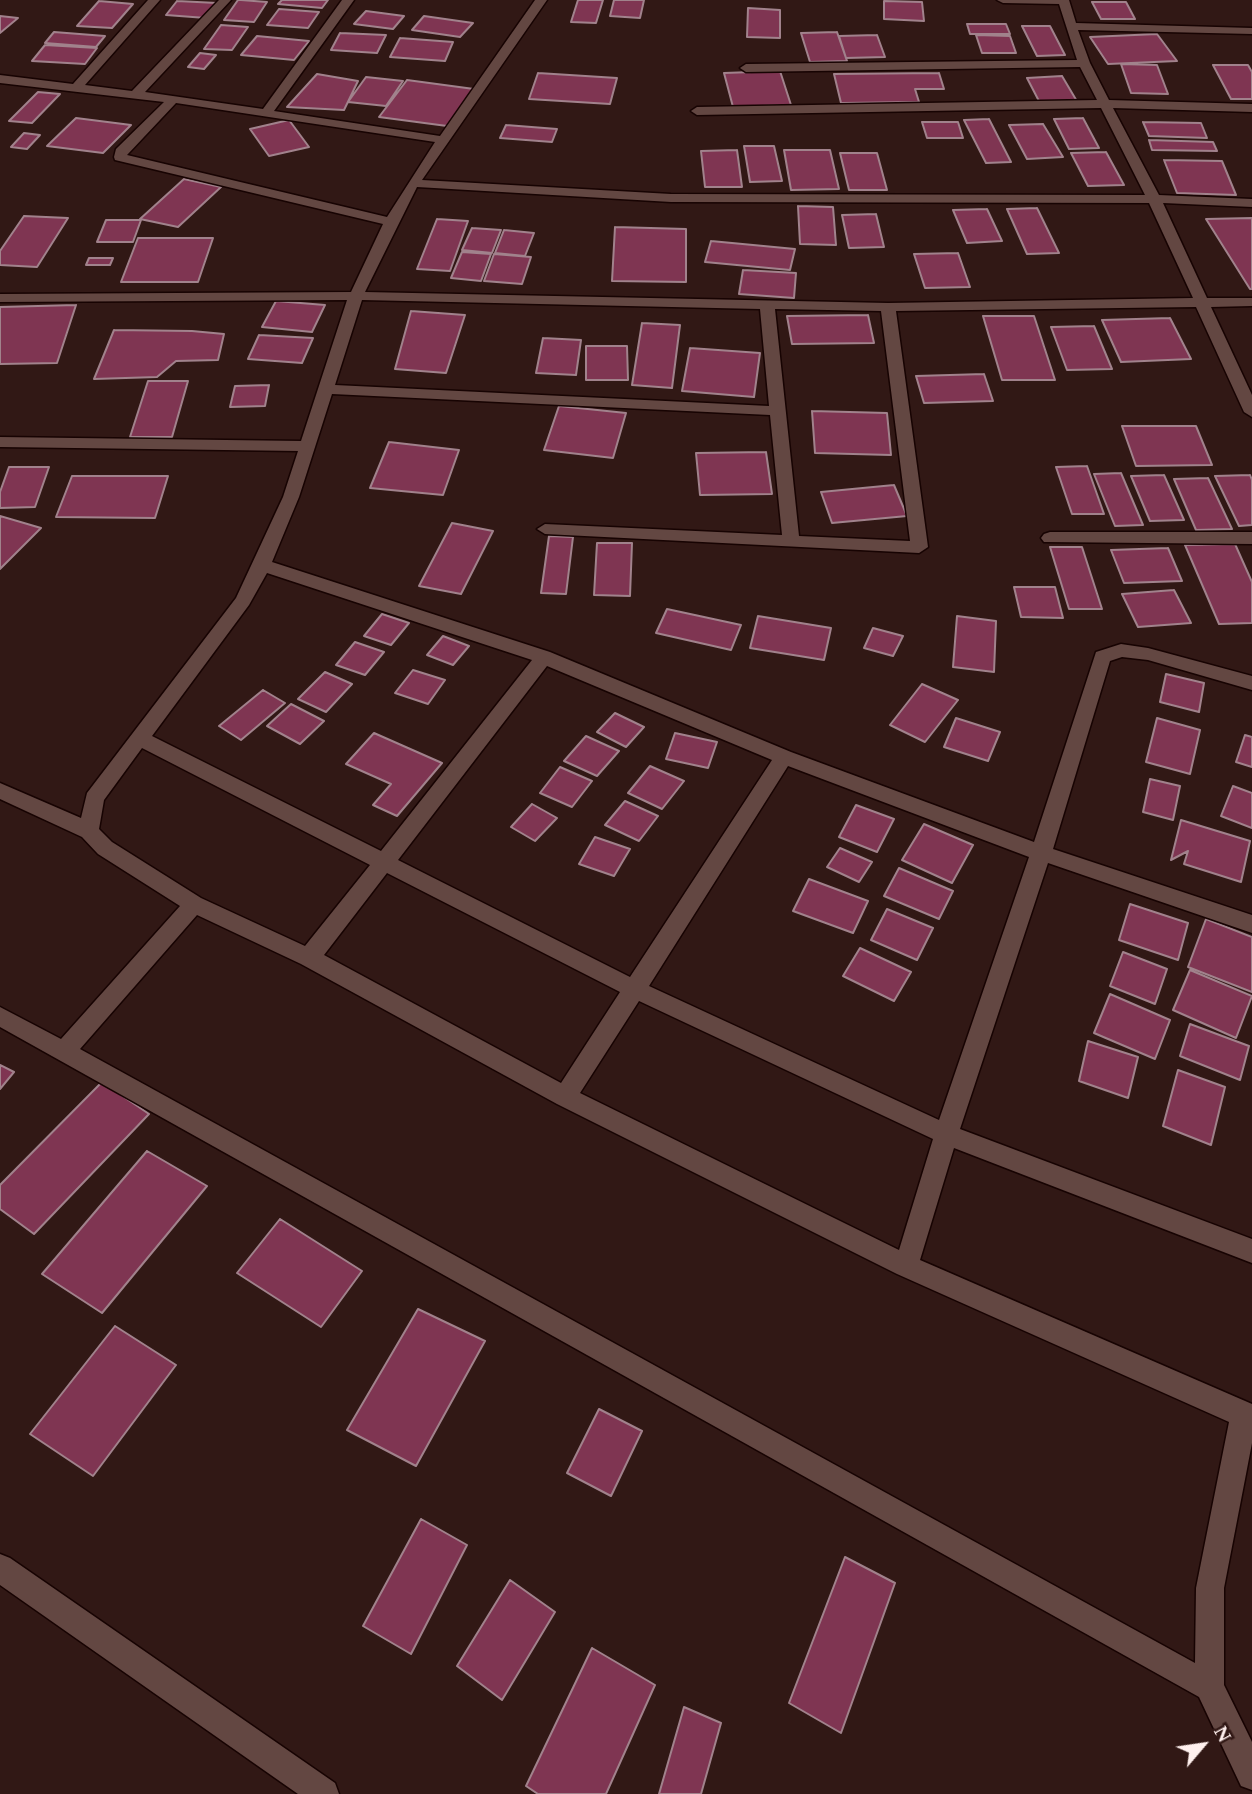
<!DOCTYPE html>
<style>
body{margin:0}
#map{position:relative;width:1252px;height:1794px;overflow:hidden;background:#311815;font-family:Spectral,serif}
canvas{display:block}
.north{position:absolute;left:1168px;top:1710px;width:70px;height:70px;-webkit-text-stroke:5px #311815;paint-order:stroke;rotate:61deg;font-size:19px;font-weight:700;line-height:28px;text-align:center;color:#fff0ee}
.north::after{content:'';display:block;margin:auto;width:24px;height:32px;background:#fff0ee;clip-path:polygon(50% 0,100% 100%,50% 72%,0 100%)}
</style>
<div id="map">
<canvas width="1252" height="1794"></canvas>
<div class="north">N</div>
</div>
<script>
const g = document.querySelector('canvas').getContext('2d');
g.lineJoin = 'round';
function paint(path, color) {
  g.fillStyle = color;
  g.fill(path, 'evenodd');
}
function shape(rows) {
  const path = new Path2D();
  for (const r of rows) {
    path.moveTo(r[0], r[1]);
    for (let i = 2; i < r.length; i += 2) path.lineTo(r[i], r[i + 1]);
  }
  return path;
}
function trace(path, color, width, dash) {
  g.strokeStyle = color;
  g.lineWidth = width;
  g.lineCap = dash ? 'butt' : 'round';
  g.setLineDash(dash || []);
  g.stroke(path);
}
const building = shape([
 [238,0,241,0,267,2,254,22,224,20,238,0],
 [282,0,328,0,322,8,278,4,282,0],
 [578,0,603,0,596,23,571,22,578,0],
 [614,0,644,0,640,18,610,16,614,0],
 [99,1,133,4,112,28,77,26,99,1],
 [177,1,217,3,206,18,166,15,177,1],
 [884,1,922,2,924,21,884,19,884,1],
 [1092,2,1126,2,1135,19,1101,19,1092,2],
 [748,8,780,10,780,38,747,37,748,8],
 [279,9,319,12,308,28,267,25,279,9],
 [366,11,404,16,393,29,354,24,366,11],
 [0,16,18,18,0,33,0,16],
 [424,16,473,23,460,37,412,30,424,16],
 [967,24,1006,24,1010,34,970,34,967,24],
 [221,25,248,27,232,50,204,49,221,25],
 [1022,26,1050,26,1065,55,1037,56,1022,26],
 [54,32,105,36,96,47,45,43,54,32],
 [837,32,847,61,810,62,801,33,837,32],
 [340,33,386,35,377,53,331,50,340,33],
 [1157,34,1177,61,1108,64,1090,37,1157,34],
 [877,35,885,57,846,58,839,36,877,35],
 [976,35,1010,36,1016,53,982,53,976,35],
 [257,36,309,41,294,60,241,55,257,36],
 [400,38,453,42,445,61,390,57,400,38],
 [45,45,97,48,85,64,32,61,45,45],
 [200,53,216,55,204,69,188,67,200,53],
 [1121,64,1157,65,1168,94,1131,93,1121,64],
 [1213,65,1248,65,1252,72,1252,99,1231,99,1213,65],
 [780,71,791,105,733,107,724,73,780,71],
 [538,73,617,78,610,104,529,99,538,73],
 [939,73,944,89,915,89,919,102,841,103,834,74,939,73],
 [317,74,358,81,344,110,287,107,317,74],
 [1062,76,1078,103,1041,105,1027,78,1062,76],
 [366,77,403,81,386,106,348,102,366,77],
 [407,80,474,89,447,126,379,117,407,80],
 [38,92,60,94,32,123,9,121,38,92],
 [76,118,131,125,103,153,47,146,76,118],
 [1083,118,1099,148,1069,149,1054,119,1083,118],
 [989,119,1011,162,986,163,964,120,989,119],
 [289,120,309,147,269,156,250,129,289,120],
 [922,122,958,122,963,138,927,138,922,122],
 [1143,122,1201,123,1207,138,1149,136,1143,122],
 [1043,124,1063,157,1027,159,1009,125,1043,124],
 [506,125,557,129,552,142,500,138,506,125],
 [24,133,40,135,27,149,11,147,24,133],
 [1149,140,1213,142,1217,151,1152,150,1149,140],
 [744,146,774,146,782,181,750,182,744,146],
 [737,150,742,187,705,187,701,151,737,150],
 [784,150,830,150,839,189,791,190,784,150],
 [1106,152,1124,185,1088,186,1071,153,1106,152],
 [840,153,877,153,887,190,849,190,840,153],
 [1164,160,1222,161,1236,195,1177,193,1164,160],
 [184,179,221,187,178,227,140,219,184,179],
 [798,206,833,207,836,245,800,244,798,206],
 [1037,208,1059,253,1027,254,1007,209,1037,208],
 [987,209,1002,241,967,243,953,210,987,209],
 [876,214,884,247,849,248,842,215,876,214],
 [24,216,68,218,37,267,0,265,0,251,24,216],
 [1252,218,1252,289,1250,289,1206,219,1252,218],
 [437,219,468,221,450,271,417,269,437,219],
 [106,220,141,220,133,242,97,242,106,220],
 [615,227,686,229,686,282,612,281,615,227],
 [472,228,501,230,492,253,462,250,472,228],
 [504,230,534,233,525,256,495,253,504,230],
 [138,238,213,238,198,282,121,282,138,238],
 [711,241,795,249,790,270,705,262,711,241],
 [462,252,491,254,481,281,451,278,462,252],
 [958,253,970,287,925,288,914,254,958,253],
 [494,254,531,257,522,284,484,281,494,254],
 [89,258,113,258,110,265,86,265,89,258],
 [743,270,796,273,794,298,739,294,743,270],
 [276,301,325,305,312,332,262,327,276,301],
 [76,305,57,363,0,364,0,307,76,305],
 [411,311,465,315,446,373,395,369,411,311],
 [868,315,874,343,792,344,787,316,868,315],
 [983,316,1034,316,1055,380,1002,380,983,316],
 [1170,318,1191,359,1121,362,1102,320,1170,318],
 [642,323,680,325,672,388,632,385,642,323],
 [1094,326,1112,369,1067,370,1051,327,1094,326],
 [114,330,192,331,224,334,218,360,176,361,157,377,94,379,114,330],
 [259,335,313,338,302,363,248,359,259,335],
 [543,338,581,340,576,375,536,373,543,338],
 [586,346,627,346,628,380,586,380,586,346],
 [690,348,760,353,754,397,682,391,690,348],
 [984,374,993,401,924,403,916,376,984,374],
 [148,381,188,381,172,437,130,437,148,381],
 [269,385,265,406,230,407,235,386,269,385],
 [559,406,626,413,613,458,544,450,559,406],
 [812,411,887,413,891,455,815,453,812,411],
 [1122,426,1196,426,1212,465,1136,466,1122,426],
 [389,442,459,450,443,495,370,488,389,442],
 [766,452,772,494,700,495,696,453,766,452],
 [1087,466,1104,514,1072,514,1056,467,1087,466],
 [9,467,49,467,35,507,0,508,0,492,9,467],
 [1121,473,1143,525,1115,526,1094,474,1121,473],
 [1164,475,1184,520,1150,521,1131,476,1164,475],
 [1250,475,1252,480,1252,525,1239,526,1215,476,1250,475],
 [72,476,168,476,155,518,56,517,72,476],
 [1208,478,1232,529,1196,530,1174,479,1208,478],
 [894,485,907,516,832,523,821,492,894,485],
 [0,516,41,528,0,569,0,516],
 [452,523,493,531,461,594,419,586,452,523],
 [549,536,573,537,566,594,541,593,549,536],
 [597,543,632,543,630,596,594,595,597,543],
 [1235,544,1252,582,1252,623,1219,624,1185,545,1235,544],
 [1050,547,1082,547,1102,609,1069,609,1050,547],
 [1168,548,1182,581,1124,583,1111,550,1168,548],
 [1014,587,1055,587,1063,618,1021,617,1014,587],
 [1174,590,1191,623,1138,627,1122,594,1174,590],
 [667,609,741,625,731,650,656,633,667,609],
 [382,614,409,623,391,645,364,636,382,614],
 [758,616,831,628,824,660,750,648,758,616],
 [957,616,996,621,994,672,953,667,957,616],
 [873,628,903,636,893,656,864,648,873,628],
 [443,636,469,646,453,665,427,655,443,636],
 [355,642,384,652,365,675,336,665,355,642],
 [413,670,445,680,428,704,395,693,413,670],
 [325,672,352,684,326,712,298,699,325,672],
 [1166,674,1204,683,1199,712,1160,702,1166,674],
 [922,684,958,700,925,742,890,725,922,684],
 [263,690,285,703,241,740,219,726,263,690],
 [291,704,324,721,300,744,267,726,291,704],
 [615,713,644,727,626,747,597,732,615,713],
 [956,718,1000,732,988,761,944,747,956,718],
 [1157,718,1200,730,1190,774,1146,762,1157,718],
 [374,733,442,763,397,816,373,805,391,784,346,764,374,733],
 [675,733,717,742,708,768,666,759,675,733],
 [1245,735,1252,737,1252,767,1236,762,1245,735],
 [586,736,619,751,597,776,564,761,586,736],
 [650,766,684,781,662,809,628,793,650,766],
 [560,767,592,781,572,807,540,793,560,767],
 [1150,779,1180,786,1173,820,1143,812,1150,779],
 [1233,786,1252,793,1252,828,1221,816,1233,786],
 [625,801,658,816,639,841,605,825,625,801],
 [532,804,557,818,535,841,511,827,532,804],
 [856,805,894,819,877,852,839,837,856,805],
 [1181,820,1250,841,1241,882,1184,864,1188,851,1171,860,1181,820],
 [924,824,973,845,952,883,902,860,924,824],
 [595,837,630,849,614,876,579,864,595,837],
 [840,848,872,862,859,882,827,867,840,848],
 [899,868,953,891,939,919,884,896,899,868],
 [809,879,868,901,853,933,793,911,809,879],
 [1130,904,1188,923,1178,960,1119,940,1130,904],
 [887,909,933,928,917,960,871,940,887,909],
 [1206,919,1252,937,1252,992,1188,967,1206,919],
 [860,948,911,972,894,1001,843,976,860,948],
 [1123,952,1167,969,1155,1004,1110,986,1123,952],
 [1190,970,1252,996,1236,1038,1173,1010,1190,970],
 [1110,994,1170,1020,1155,1059,1094,1033,1110,994],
 [1190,1024,1249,1046,1240,1080,1180,1056,1190,1024],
 [1088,1041,1138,1057,1128,1098,1079,1081,1088,1041],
 [0,1065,14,1072,0,1089,0,1065],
 [1178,1070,1225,1087,1211,1145,1163,1126,1178,1070],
 [102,1082,149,1114,34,1234,0,1209,0,1185,102,1082],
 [147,1151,207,1186,102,1313,42,1274,147,1151],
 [280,1219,362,1271,321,1327,237,1273,280,1219],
 [418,1309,485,1341,416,1466,347,1430,418,1309],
 [115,1326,176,1365,93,1476,30,1434,115,1326],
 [599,1409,642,1431,611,1496,567,1473,599,1409],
 [421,1519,467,1545,411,1654,363,1626,421,1519],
 [845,1557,895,1583,841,1733,789,1703,845,1557],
 [510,1580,555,1612,502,1700,457,1666,510,1580],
 [592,1648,655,1685,606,1794,538,1794,526,1786,592,1648],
 [684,1707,721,1723,701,1794,659,1794,684,1707]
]);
paint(building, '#7f3552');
trace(building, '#a1828c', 2);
const minor = shape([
 [148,0,160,0,85,85,132,91,219,0,231,0,145,92,263,109,342,0,354,0,274,111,440,136,535,0,547,0,422,180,671,194,1145,195,1101,108,697,115,691,111,697,107,1097,100,1080,67,746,72,740,68,746,64,1077,60,1059,4,1003,3,997,0,1069,0,1076,23,1252,28,1252,34,1078,30,1090,63,1109,100,1252,104,1252,112,1113,108,1159,195,1252,199,1252,207,1163,203,1207,298,1252,298,1252,306,1211,307,1252,395,1252,417,1244,412,1196,307,896,311,928,547,919,553,545,534,537,529,545,524,782,535,770,415,332,394,299,497,272,562,550,652,791,752,1034,842,1096,652,1121,644,1148,648,1252,676,1252,690,1148,660,1122,657,1110,661,1053,849,1252,915,1252,933,1048,863,960,1129,1252,1239,1252,1263,954,1148,920,1260,1252,1404,1252,1443,1224,1588,1224,1685,1252,1742,1252,1790,1241,1786,1199,1697,0,1027,0,1007,61,1039,180,906,98,854,82,837,0,799,0,783,81,818,87,793,236,598,283,497,298,451,0,447,0,437,301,441,347,300,0,302,0,294,351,292,383,224,115,160,114,157,116,149,164,102,0,83,0,75,73,84,148,0],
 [176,103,435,142,387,217,127,155,176,103],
 [417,187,671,202,1149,203,1193,298,888,303,365,292,417,187],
 [362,300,760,309,769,406,335,385,362,300],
 [775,309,881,311,910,541,799,536,775,309],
 [267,573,532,660,381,851,152,736,249,605,267,573],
 [547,666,772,760,630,977,398,860,547,666],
 [142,748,370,865,305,946,201,898,112,842,99,829,104,800,142,748],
 [788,766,1029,857,939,1120,649,986,788,766],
 [387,873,620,992,561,1083,324,955,387,873],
 [197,915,301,964,557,1104,897,1274,1229,1422,1196,1588,1195,1663,80,1049,197,915],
 [639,1001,933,1139,899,1250,580,1093,639,1001],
 [1050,532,1252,532,1252,544,1044,542,1041,538,1044,534,1050,532],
 [0,1554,10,1558,335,1783,339,1794,298,1794,0,1585,0,1554]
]);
trace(minor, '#170302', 3);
paint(minor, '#634742');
</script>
